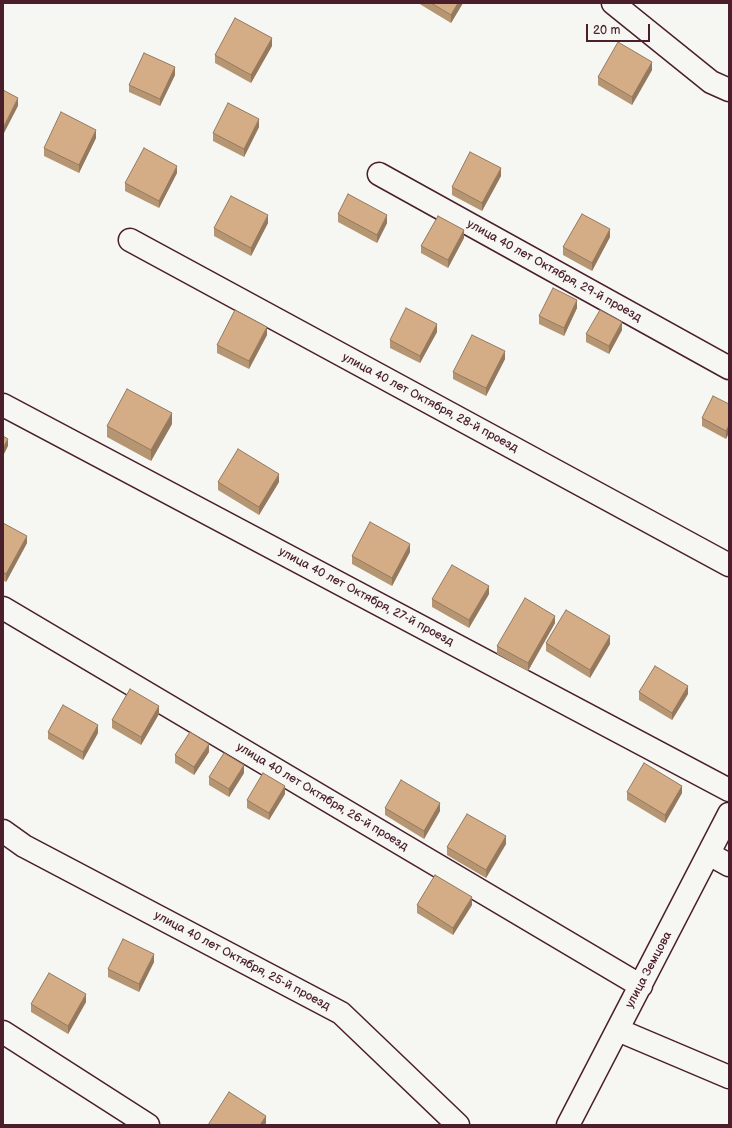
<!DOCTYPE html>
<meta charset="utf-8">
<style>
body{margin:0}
#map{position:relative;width:732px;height:1128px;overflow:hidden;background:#f6f6f2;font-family:"Balsamiq Sans",sans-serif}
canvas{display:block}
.frame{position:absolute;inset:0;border:4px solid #4a1f2b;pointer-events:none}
.scale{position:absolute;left:586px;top:24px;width:64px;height:18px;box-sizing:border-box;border:2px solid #4a1f2b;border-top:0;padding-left:5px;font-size:12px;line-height:14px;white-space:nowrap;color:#4a1f2b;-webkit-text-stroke:3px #f6f6f2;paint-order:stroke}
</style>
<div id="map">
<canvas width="732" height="1128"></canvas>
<div class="frame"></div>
<div class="scale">20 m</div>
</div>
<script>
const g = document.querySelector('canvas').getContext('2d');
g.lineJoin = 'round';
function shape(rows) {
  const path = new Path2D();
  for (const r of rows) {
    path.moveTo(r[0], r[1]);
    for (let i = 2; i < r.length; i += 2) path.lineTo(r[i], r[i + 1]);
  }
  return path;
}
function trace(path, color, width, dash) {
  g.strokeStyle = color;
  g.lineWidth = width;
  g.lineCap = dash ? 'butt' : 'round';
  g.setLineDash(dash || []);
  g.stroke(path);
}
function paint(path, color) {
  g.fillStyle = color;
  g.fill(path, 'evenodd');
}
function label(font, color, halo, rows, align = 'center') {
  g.font = font + ' "Balsamiq Sans",sans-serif';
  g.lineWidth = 3;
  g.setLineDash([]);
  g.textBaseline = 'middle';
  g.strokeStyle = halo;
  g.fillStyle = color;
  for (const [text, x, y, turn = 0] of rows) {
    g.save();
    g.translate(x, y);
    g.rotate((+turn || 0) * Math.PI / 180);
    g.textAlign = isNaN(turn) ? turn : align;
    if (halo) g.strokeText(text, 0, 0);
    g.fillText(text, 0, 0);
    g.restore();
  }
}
const minor = shape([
 [613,3,711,82,729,90],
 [379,174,729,368],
 [130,240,729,565],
 [3,405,729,790],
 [3,608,641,986],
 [3,831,24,846,341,1013,458,1125],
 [709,854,729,865],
 [618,1030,729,1077],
 [3,1032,148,1125],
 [568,1125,729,814]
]);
trace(minor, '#4a1f2b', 25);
trace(minor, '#f6f6f2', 22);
paint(shape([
 [418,3,463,3,451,23],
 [272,46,251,83,215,63,215,55],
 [652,70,632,105,598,85,598,77],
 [175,75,160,106,129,92,129,85],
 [259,127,244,157,213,141,213,133],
 [96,138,79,173,44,156,44,148],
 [177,173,159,208,125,191,125,183],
 [501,176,482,211,452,195,452,187],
 [338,214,387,223,377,243,338,222],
 [268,223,251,256,214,236,214,228],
 [610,237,592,271,563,255,563,247],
 [464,238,448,268,421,253,421,246],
 [577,308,564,336,539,324,539,316],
 [622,330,609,354,586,342,586,334],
 [437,332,420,363,390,348,390,340],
 [267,335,249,369,217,353,217,345],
 [505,359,486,396,453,379,453,372],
 [729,404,726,439,702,426,702,418],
 [172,424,151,461,107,437,107,426],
 [218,482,279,482,259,515,218,490],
 [3,523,27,543,6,582,3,580],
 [410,552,392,586,352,564,352,556],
 [489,594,469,628,432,607,432,599],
 [555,623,528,671,497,654,497,646],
 [546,643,610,644,590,678,546,651],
 [639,692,688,694,672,720,639,700],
 [159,714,141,745,112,728,112,720],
 [48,732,98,733,83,760,48,739],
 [209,752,194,775,175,763,175,755],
 [244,773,229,797,209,785,209,777],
 [627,792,682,793,665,823,627,800],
 [285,794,269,820,247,808,247,800],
 [385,808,440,811,424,839,385,815],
 [506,844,486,878,447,855,447,847],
 [417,905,472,905,453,935,417,913],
 [154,962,139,992,108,977,108,969],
 [86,1002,68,1034,31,1012,31,1004]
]), '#b69573');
paint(shape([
 [458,3,463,3,451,23,451,15],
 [272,38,272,46,251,83,251,75],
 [652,62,652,70,632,105,632,97],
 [175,67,175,75,160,106,160,99],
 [18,98,18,106,3,135,3,128],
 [259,119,259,127,244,157,244,149],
 [96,130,96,138,79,173,79,165],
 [177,166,177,173,159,208,159,201],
 [501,168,501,176,482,211,482,203],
 [268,215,268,223,251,256,251,248],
 [387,215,387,223,377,243,377,235],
 [610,229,610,237,592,271,592,263],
 [464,230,464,238,448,268,448,260],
 [577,300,577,308,564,336,564,328],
 [622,322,622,330,609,354,609,346],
 [437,324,437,332,420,363,420,356],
 [267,327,267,335,249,369,249,361],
 [505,351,505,359,486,396,486,388],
 [172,413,172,424,151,461,151,450],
 [729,425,729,433,726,439,726,431],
 [8,439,8,446,3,456,3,448],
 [279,474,279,482,259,515,259,507],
 [27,536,27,543,6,582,6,574],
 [410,544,410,552,392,586,392,578],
 [489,586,489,594,469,628,469,620],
 [555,616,555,623,528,671,528,663],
 [610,636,610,644,590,678,590,670],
 [688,686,688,694,672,720,672,713],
 [159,706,159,714,141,745,141,737],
 [98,725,98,733,83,760,83,752],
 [209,744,209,752,194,775,194,767],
 [244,765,244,773,229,797,229,789],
 [285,786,285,794,269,820,269,813],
 [682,786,682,793,665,823,665,815],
 [440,803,440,811,424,839,424,831],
 [506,836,506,844,486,878,486,870],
 [472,897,472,905,453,935,453,928],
 [154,954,154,962,139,992,139,984],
 [86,994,86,1002,68,1034,68,1026],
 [266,1116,266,1123,265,1125,260,1125]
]), '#94795e');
const building = shape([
 [431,3,458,3,451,15,431,3],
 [235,18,272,38,251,75,215,55,235,18],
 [618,42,652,62,632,97,598,77,618,42],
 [144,53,175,67,160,99,129,85,144,53],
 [3,90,18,98,3,128,3,90],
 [228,103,259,119,244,149,213,133,228,103],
 [61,112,96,130,79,165,44,148,61,112],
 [144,148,177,166,159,201,125,183,144,148],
 [470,152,501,168,482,203,452,187,470,152],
 [348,194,387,215,377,235,338,214,348,194],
 [231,196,268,215,251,248,214,228,231,196],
 [582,214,610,229,592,263,563,247,582,214],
 [438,216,464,230,448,260,421,246,438,216],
 [553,288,577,300,564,328,539,316,553,288],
 [406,308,437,324,420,356,390,340,406,308],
 [235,310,267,327,249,361,217,345,235,310],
 [600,310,622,322,609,346,586,334,600,310],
 [472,335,505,351,486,388,453,372,472,335],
 [127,389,172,413,151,450,107,426,127,389],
 [713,396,729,404,729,425,726,431,702,418,713,396],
 [3,436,8,439,3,448,3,436],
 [238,449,279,474,259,507,218,482,238,449],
 [370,522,410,544,392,578,352,556,370,522],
 [3,523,27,536,6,574,3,572,3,523],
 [452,565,489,586,469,620,432,599,452,565],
 [525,598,555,616,528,663,497,646,525,598],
 [566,610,610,636,590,670,546,643,566,610],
 [655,666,688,686,672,713,639,692,655,666],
 [130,689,159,706,141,737,112,720,130,689],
 [63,705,98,725,83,752,48,732,63,705],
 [190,732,209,744,194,767,175,755,190,732],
 [224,753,244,765,229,789,209,777,224,753],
 [644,763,682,786,665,815,627,792,644,763],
 [263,773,285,786,269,813,247,800,263,773],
 [401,780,440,803,424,831,385,808,401,780],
 [467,814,506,836,486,870,447,847,467,814],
 [435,875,472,897,453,928,417,905,435,875],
 [123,939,154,954,139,984,108,969,123,939],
 [49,973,86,994,68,1026,31,1004,49,973],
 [229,1092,266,1116,260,1125,208,1125,229,1092]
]);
paint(building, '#d4ad86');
trace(building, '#94795e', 1);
label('12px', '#4a1f2b', '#f6f6f2', [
 ["улица 40 лет Октября, 29-й проезд",554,271,29],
 ["улица 40 лет Октября, 28-й проезд",430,403,28],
 ["улица 40 лет Октября, 27-й проезд",366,597,28],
 ["улица 40 лет Октября, 26-й проезд",322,797,31],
 ["улица 40 лет Октября, 25-й проезд",242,961,28],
 ["улица Земцова",649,970,-62]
]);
</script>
